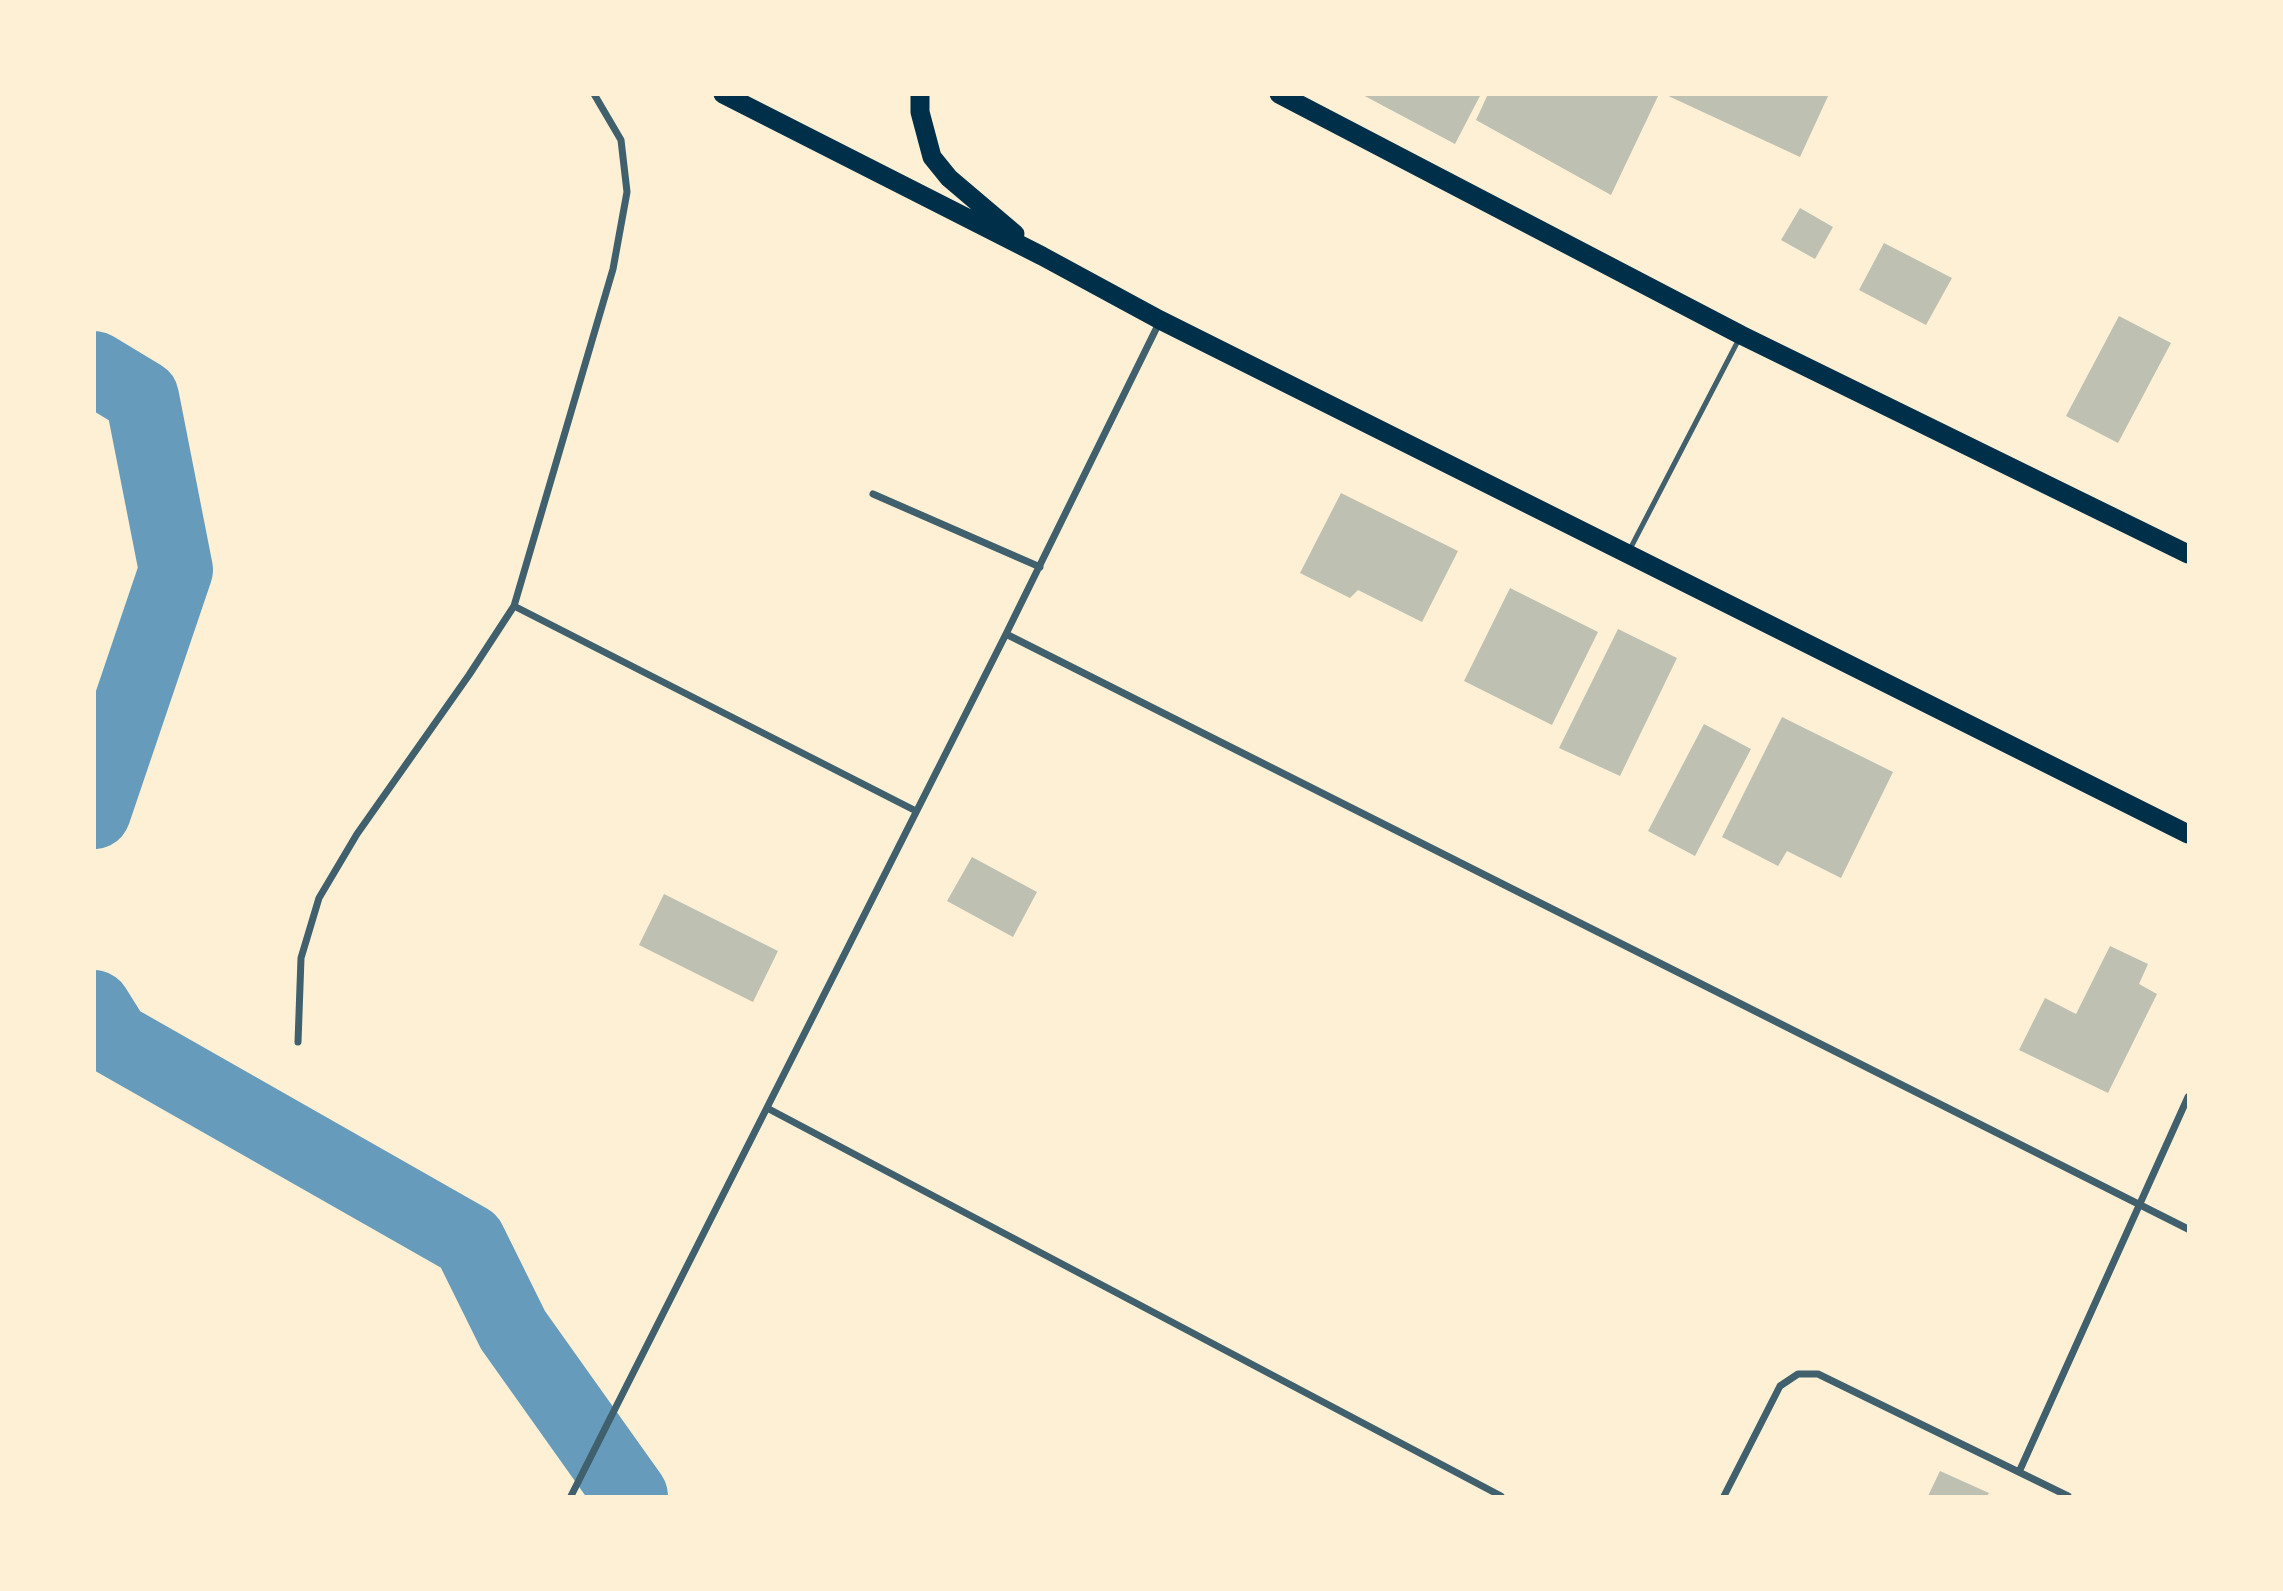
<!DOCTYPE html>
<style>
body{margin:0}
#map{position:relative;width:2283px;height:1591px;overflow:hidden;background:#fdf0d5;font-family:Ubuntu,sans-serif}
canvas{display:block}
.frame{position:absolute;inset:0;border:96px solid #fdf0d5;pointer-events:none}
</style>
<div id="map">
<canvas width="2283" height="1591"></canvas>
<div class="frame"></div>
</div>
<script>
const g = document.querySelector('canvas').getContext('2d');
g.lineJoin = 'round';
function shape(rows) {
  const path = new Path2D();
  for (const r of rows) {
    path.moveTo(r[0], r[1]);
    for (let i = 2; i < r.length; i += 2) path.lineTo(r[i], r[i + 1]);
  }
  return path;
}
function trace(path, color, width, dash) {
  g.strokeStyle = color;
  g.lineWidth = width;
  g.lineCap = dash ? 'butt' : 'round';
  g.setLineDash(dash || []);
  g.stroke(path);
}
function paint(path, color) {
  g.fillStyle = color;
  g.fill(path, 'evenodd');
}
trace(shape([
 [94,368,142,397,176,570,94,812],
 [94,1007,114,1039,469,1241,513,1330,631,1496]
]), '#669bbc', 74);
paint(shape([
 [1361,94,1481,94,1455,144],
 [1488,94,1659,94,1611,195,1476,120],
 [1664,94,1829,94,1800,157],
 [1800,208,1833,227,1815,259,1781,240],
 [1884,243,1952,278,1926,325,1859,290],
 [2119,316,2171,343,2118,443,2066,416],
 [1341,493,1458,551,1422,622,1358,590,1350,598,1300,573],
 [1510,588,1598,632,1552,725,1464,681],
 [1618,629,1677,658,1620,776,1559,748],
 [1782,717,1893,772,1841,878,1787,851,1778,866,1722,837],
 [1704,724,1751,749,1695,856,1648,831],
 [972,857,1037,892,1013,937,947,901],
 [664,894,778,951,753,1002,639,945],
 [2110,946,2148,964,2139,984,2157,994,2108,1093,2019,1050,2045,998,2076,1014],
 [1940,1471,1989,1493,1987,1496,1928,1496]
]), '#bec0b2');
trace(shape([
 [1629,551,1739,339]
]), '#3f606c', 5);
trace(shape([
 [873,494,1040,567],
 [514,606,916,811],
 [1006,634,2188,1229],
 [298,1042,301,958,319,898,357,834,469,675,514,606,613,269,627,192,621,140,594,94],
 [767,1108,1501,1496],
 [2019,1472,2188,1097],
 [571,1496,1006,634,1160,321],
 [1724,1496,1780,1386,1798,1374,1818,1374,2068,1496]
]), '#3f606c', 7);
trace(shape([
 [723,94,1042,256,1160,320,2188,834],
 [920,94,920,112,932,157,949,178,1015,234],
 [1279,94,1741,335,2188,554]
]), '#003049', 19);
</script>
